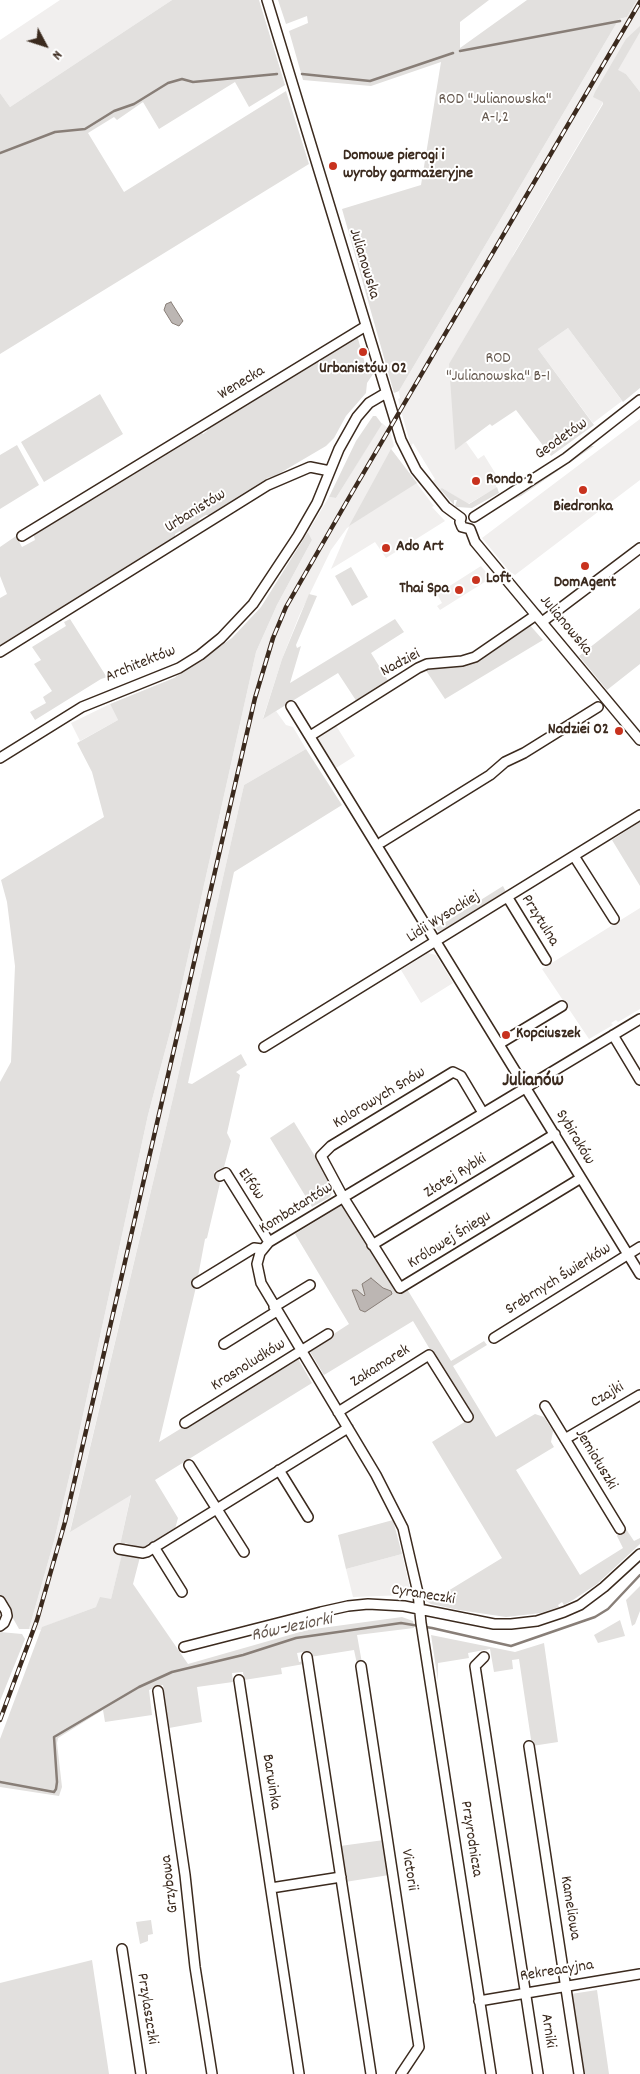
<!DOCTYPE html>
<meta charset="utf-8">
<style>
body{margin:0}
#map{position:relative;width:640px;height:2074px;overflow:hidden;background:#fff;font-family:Dekko,sans-serif}
canvas{display:block}
.north{position:absolute;left:20px;top:20px;width:50px;height:50px;-webkit-text-stroke:4px #fff;paint-order:stroke;rotate:130deg;font-size:14px;font-weight:700;line-height:20px;text-align:center;color:#3b2a1e}
.north::after{content:'';display:block;margin:auto;width:18px;height:22px;background:#3b2a1e;clip-path:polygon(50% 0,100% 100%,50% 72%,0 100%)}
</style>
<div id="map">
<canvas width="640" height="2074"></canvas>
<div class="north">N</div>
</div>
<script>
const g = document.querySelector('canvas').getContext('2d');
g.lineJoin = 'round';
function paint(path, color) {
  g.fillStyle = color;
  g.fill(path, 'evenodd');
}
function shape(rows) {
  const path = new Path2D();
  for (const r of rows) {
    path.moveTo(r[0], r[1]);
    for (let i = 2; i < r.length; i += 2) path.lineTo(r[i], r[i + 1]);
  }
  return path;
}
function trace(path, color, width, dash) {
  g.strokeStyle = color;
  g.lineWidth = width;
  g.lineCap = dash ? 'butt' : 'round';
  g.setLineDash(dash || []);
  g.stroke(path);
}
function label(font, color, halo, rows, align = 'center') {
  g.font = font + ' Dekko,sans-serif';
  g.lineWidth = 4;
  g.setLineDash([]);
  g.textBaseline = 'middle';
  g.strokeStyle = halo;
  g.fillStyle = color;
  for (const [text, x, y, turn = 0] of rows) {
    g.save();
    g.translate(x, y);
    g.rotate((+turn || 0) * Math.PI / 180);
    g.textAlign = isNaN(turn) ? turn : align;
    if (halo) g.strokeText(text, 0, 0);
    g.fillText(text, 0, 0);
    g.restore();
  }
}
paint(shape([
 [60,0,172,0,10,107,0,93,0,40],
 [637,0,640,0,640,92,626,74,621,72,513,255,455,449,466,442,478,459,484,455,497,476,496,488,468,504,442,488,440,489,433,481,435,479,413,443,411,447,398,399,400,398,399,391,619,19,627,17],
 [568,328,622,401,593,423,538,349],
 [640,419,640,480,515,575,509,571,482,538],
 [382,423,390,430,394,446,391,449,430,501,434,506,432,507,445,521,386,558,375,542,331,569,349,527,347,528,331,550,299,616,282,659,263,718,276,711,286,725,293,727,306,749,244,785,173,1098,70,1531,131,1494,120,1545,124,1547,111,1599,96,1607,43,1627,41,1630,29,1629,54,1541,73,1461,148,1115,177,1006,256,652,277,605,312,540,308,532,329,497,336,498],
 [481,566,491,578,440,610,437,606,442,603,437,594],
 [110,704,118,720,80,741,71,723],
 [335,724,355,756,336,768,316,736],
 [640,908,640,1009,618,1022,616,1020,611,1023,613,1025,589,1039,542,969],
 [428,953,436,955,453,983,421,1003,401,970],
 [402,1554,410,1589,406,1595,353,1597,346,1569]
]), '#f1efee');
paint(shape([
 [172,0,259,0,285,85,249,107,235,82,159,129,143,102,117,120,114,117,88,133,124,192,286,91,309,164,0,354,0,93,10,107],
 [278,0,489,0,460,22,460,48,527,0,637,0,627,17,619,19,399,391,394,393,342,209,421,185,441,62,371,86,303,80,289,31,308,23,307,16,286,24],
 [640,26,640,32,618,70,626,74,640,92,640,388,623,402,568,328,538,349,594,425,551,456,516,410,492,426,490,424,455,450,449,364,603,104,603,102,593,97,595,92,626,39],
 [357,335,367,371,372,368,373,374,367,383,366,393,346,416,334,438,326,446,275,476,267,478,265,482,233,502,210,515,206,515,199,519,198,523,182,533,180,531,175,534,175,537,142,559,25,632,23,632,0,646,0,598,7,594,0,576,0,547,16,536,22,547,35,540,33,533,91,495,94,499,199,435,198,433,200,431,203,434,207,431,208,427,254,399,255,400,266,394,265,392,270,389,271,391,275,389,275,386],
 [100,394,123,434,44,482,21,442],
 [373,416,376,416,382,424,336,498,329,497,356,441],
 [17,445,39,485,0,509,0,455],
 [587,446,594,446,521,496,507,502,507,500],
 [391,449,417,483,349,526],
 [497,487,499,493,472,508,457,507,455,506,457,500,454,500,454,505,440,489,442,488,469,504],
 [308,532,312,540,277,605,256,652,177,1006,148,1115,73,1461,54,1541,29,1629,19,1629,0,1595,0,1082,11,1062,15,966,7,902,1,880,104,817,92,772,77,743,118,720,110,704,174,678,232,638,261,607],
 [351,567,368,597,352,606,335,576],
 [309,594,317,596,296,645,297,648,301,646,290,683,395,619,404,632,371,653,389,682,357,702,338,673,263,719,282,659],
 [640,608,640,664,607,690,579,656],
 [70,619,106,676,119,668,120,673,101,679,35,720,30,712,46,703,43,697,52,691,34,664,41,660,32,647,66,626,64,622],
 [528,623,543,640,445,699,425,669,475,661],
 [306,749,342,805,234,872,188,1083,192,1084,241,1054,247,1065,236,1072,240,1075,227,1133,231,1141,224,1167,214,1172,220,1183,207,1238,205,1239,196,1287,159,1442,297,1357,312,1383,155,1480,178,1518,175,1529,144,1548,125,1543,124,1547,120,1545,131,1495,70,1532,173,1098,244,785],
 [640,822,640,886,612,840],
 [503,886,506,892,444,930,438,931,436,928],
 [294,1122,334,1187,330,1197,312,1207,270,1138],
 [344,1204,399,1294,407,1289,451,1361,484,1341,487,1345,453,1366,496,1437,535,1414,544,1417,553,1431,551,1442,554,1447,516,1470,580,1575,623,1548,617,1536,618,1534,626,1529,634,1541,640,1538,640,1544,597,1584,573,1600,564,1605,562,1602,558,1605,559,1607,541,1613,506,1617,459,1610,431,1604,426,1601,423,1588,431,1595,443,1594,502,1558,432,1442,471,1418,413,1321,324,1375,309,1350,349,1324,295,1234],
 [393,1520,402,1554,346,1569,338,1535],
 [122,1554,140,1557,133,1584,188,1664,307,1630,402,1617,413,1621,414,1628,357,1635,362,1663,357,1664,354,1650,310,1657,309,1651,297,1653,299,1662,304,1661,304,1664,281,1668,282,1674,244,1680,243,1672,232,1673,233,1682,197,1687,202,1722,169,1728,163,1685,149,1690,152,1715,105,1722,103,1710,58,1738,57,1743,62,1787,59,1796,0,1787,0,1739,42,1627,96,1607,100,1597,111,1599],
 [640,1586,640,1611,635,1624,632,1626,626,1600],
 [620,1620,625,1636,598,1643,594,1635],
 [0,1632,22,1634,25,1639,0,1701],
 [431,1635,515,1652,544,1643,558,1742,532,1746,519,1659,512,1660,513,1669,494,1672,490,1649,468,1653,469,1658,438,1663,438,1681],
 [384,1840,389,1875,345,1882,340,1846],
 [151,1920,153,1934,148,1935,148,1941,140,1944,136,1922],
 [92,1960,109,2074,0,2074,0,1983],
 [597,1990,609,2074,583,2074,571,1994]
]), '#e2e0de');
const water = shape([
 [171,302,183,321,179,326,172,323,164,310,166,304,171,302],
 [371,1278,383,1288,391,1291,392,1294,365,1312,360,1310,352,1290,357,1290,364,1296,365,1295,362,1284,371,1278]
]);
paint(water, '#bcb6b3');
trace(water, '#887e77', 1);
trace(shape([
 [460,51,620,21],
 [302,74,370,81,453,53],
 [0,153,55,132,85,129,114,111,134,104,168,83,182,79,193,82,277,74],
 [0,1782,54,1792,56,1789,57,1782,54,1737,139,1687,172,1672,243,1655,296,1638,401,1623,432,1628,511,1646,595,1617,608,1609,640,1575]
]), '#887e77', 2.5);
const minor = shape([
 [267,0,401,440,416,470,446,507,461,518],
 [474,517,566,458,640,400],
 [461,518,460,522,462,527,470,529],
 [470,529,475,542,640,740],
 [22,536,366,326],
 [542,622,640,548],
 [0,652,268,485,310,467,330,471],
 [291,706,640,1274],
 [310,736,418,668,427,664,462,661,475,657,536,615],
 [0,758,82,707,179,668,200,655,221,638,253,604,298,536,317,503,339,449,357,417,369,403,386,393],
 [382,842,490,775,505,762,524,753,598,707],
 [574,856,614,919],
 [508,898,546,960],
 [613,1035,640,1080],
 [499,1044,562,1006],
 [264,1047,640,815],
 [483,1113,461,1076,453,1072,331,1146,321,1156,343,1197,400,1288,581,1178],
 [220,1176,226,1173,269,1242],
 [372,1245,555,1134],
 [197,1283,254,1248,262,1249],
 [274,1307,310,1285],
 [494,1338,640,1247],
 [224,1344,277,1311],
 [545,1406,620,1529],
 [338,1412,429,1355,468,1417],
 [185,1423,328,1334],
 [565,1439,640,1395],
 [189,1465,244,1552],
 [279,1470,308,1517],
 [154,1547,182,1592],
 [119,1549,143,1553,147,1552,348,1428],
 [0,1601,6,1611,7,1616,4,1623,0,1626],
 [184,1647,321,1612,348,1606,368,1604,404,1606,494,1624,511,1624,537,1621,564,1612,580,1605,604,1587,640,1554],
 [307,1657,371,2074],
 [484,1657,475,1666,538,2074],
 [361,1666,419,2047,401,2074],
 [239,1680,299,2074],
 [158,1691,185,1875,195,1967,212,2074],
 [529,1746,579,2074],
 [271,1888,341,1877],
 [122,1949,141,2074],
 [479,2001,640,1974],
 [491,2074,421,1623,418,1593,403,1528,376,1475,261,1283,257,1264,260,1253,269,1242,640,1019]
]);
trace(minor, '#3b2a1e', 12);
trace(minor, '#fff', 9);
const rail = shape([
 [0,1720,37,1620,65,1522,255,698,273,638,286,607,350,496,640,2]
]);
trace(rail, '#3b2a1e', 4.5);
trace(rail, '#fff', 2.5, [8]);
for (const [x, y, r, color] of [
 [333,166,5,"#c8321e"],
 [363,352,5,"#c8321e"],
 [476,481,5,"#c8321e"],
 [583,490,5,"#c8321e"],
 [386,548,5,"#c8321e"],
 [585,566,5,"#c8321e"],
 [476,580,5,"#c8321e"],
 [459,590,5,"#c8321e"],
 [619,731,5,"#c8321e"],
 [506,1035,5,"#c8321e"]
]) {
  const dot = new Path2D();
  dot.arc(x, y, r, 0, 2 * Math.PI);
  g.fillStyle = color;
  g.fill(dot);
  trace(dot, '#fff', 2);
}
label('16px', '#65584e', '#fff', [
 ["ROD \"Julianowska\"",495,101],
 ["A-1,2",495,119],
 ["ROD",498,360],
 ["\"Julianowska\" B-1",498,378]
]);
label('bold 16px', '#3b2a1e', '#fff', [
 ["Domowe pierogi i",343,157],
 ["wyroby garmażeryjne",343,175],
 ["Urbanistów 02",363,370,"center"],
 ["Rondo 2",486,481],
 ["Biedronka",583,508,"center"],
 ["Ado Art",396,548],
 ["Loft",486,580],
 ["DomAgent",585,584,"center"],
 ["Thai Spa",449,590,"right"],
 ["Nadziei 02",609,731,"right"],
 ["Kopciuszek",516,1035]
], 'left');
label('16px', '#3b2a1e', '#fff', [
 ["Julianowska",363,264,73],
 ["Wenecka",242,384,-31],
 ["Geodetów",562,440,-35],
 ["Urbanistów",196,512,-32],
 ["Julianowska",565,626,50],
 ["Nadziei",401,664,-28],
 ["Architektów",141,665,-22],
 ["Lidii Wysockiej",444,918,-32],
 ["Przytulna",539,921,58],
 ["Kolorowych Snów",380,1099,-31],
 ["Sybiraków",574,1138,59],
 ["Złotej Rybki",456,1177,-32],
 ["Elfów",250,1185,55],
 ["Kombatantów",297,1209,-32],
 ["Królowej Śniegu",450,1241,-32],
 ["Srebrnych Świerków",559,1280,-32],
 ["Krasnoludków",249,1366,-32],
 ["Zakamarek",381,1367,-32],
 ["Czajki",608,1396,-31],
 ["Jemiołuszki",595,1460,59],
 ["Cyraneczki",423,1596,9],
 ["Barwinka",270,1782,81],
 ["Przyrodnicza",470,1839,81],
 ["Victorii",408,1870,81],
 ["Grzybowa",171,1884,-97],
 ["Kameliowa",569,1908,81],
 ["Rekreacyjna",557,1972,-9],
 ["Przylaszczki",146,2009,81],
 ["Arniki",547,2031,81]
]);
label('italic 18px', '#685b52', '#fff', [
 ["Rów Jeziorki",292,1629,-12]
]);
label('bold 19px', '#3b2a1e', '#fff', [
 ["Julianów",533,1082]
]);
</script>
